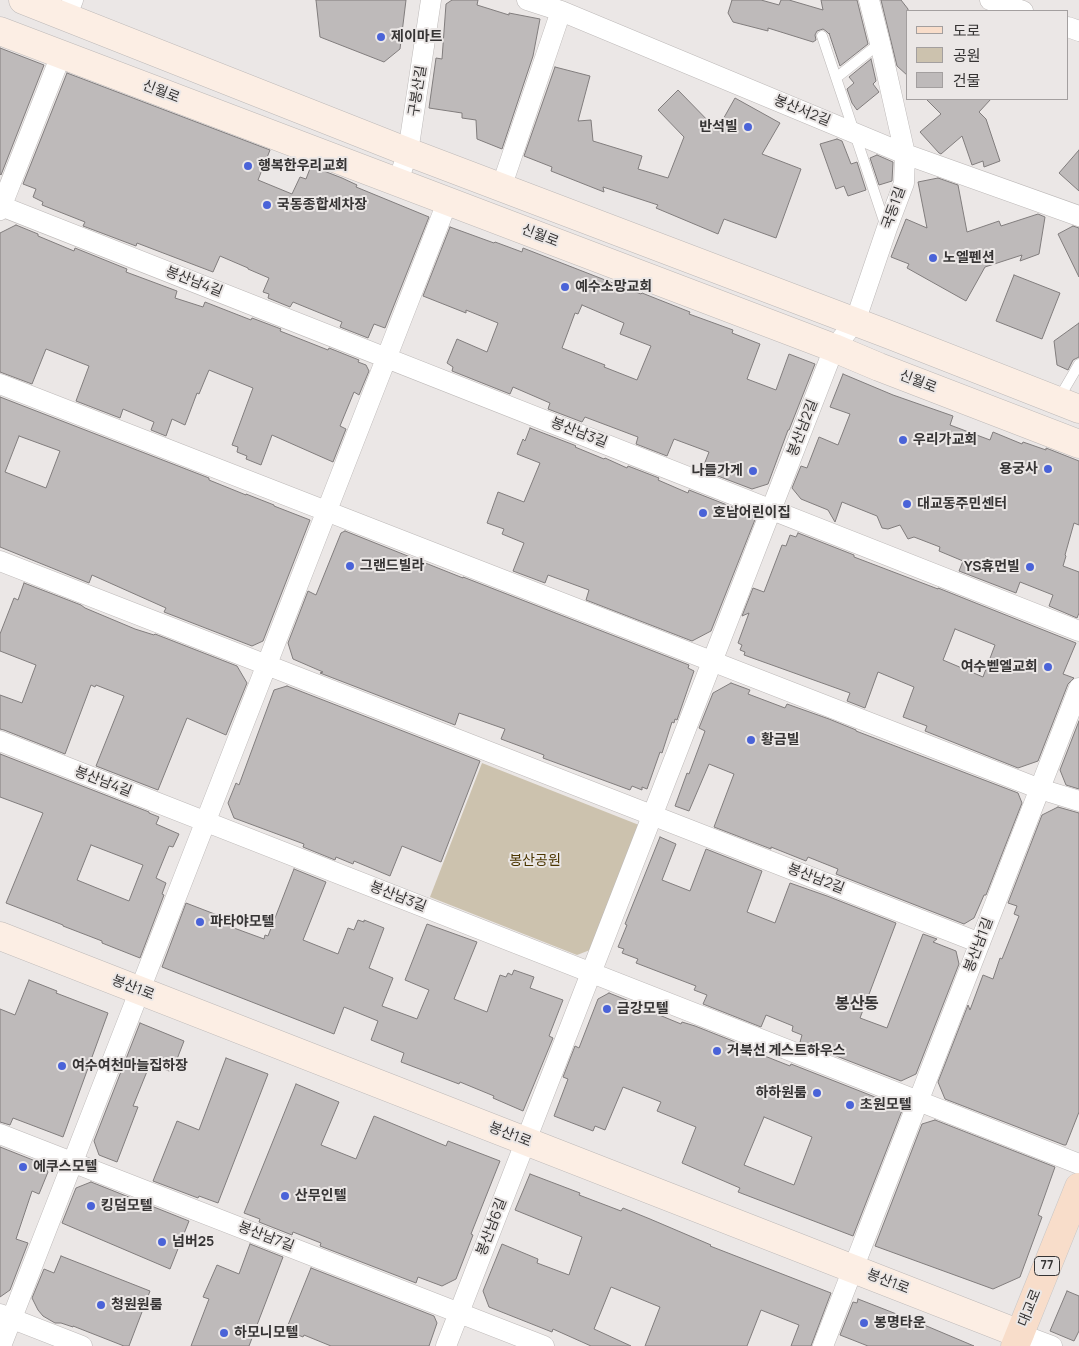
<!DOCTYPE html>
<meta charset="utf-8">
<style>
body{margin:0}
#map{position:relative;width:1079px;height:1346px;overflow:hidden;background:#ebe7e6;font-family:Manrope,"Noto Sans KR",sans-serif}
canvas{display:block}
.legend{position:absolute;left:906px;top:10px;width:162px;height:90px;box-sizing:border-box;background:#ebe7e6;border:1px solid #a39f9f;margin:0;padding:6px 9px;list-style:none;font-size:15px;color:#363434}
.legend li{display:flex;align-items:center;gap:10px;height:25px}
.legend b{width:25px;border:1px solid #a39f9f}
</style>
<div id="map">
<canvas width="1079" height="1346"></canvas>
<ul class="legend">
<li><b style="height:6px;background:#f8ddca"></b>도로</li>
<li><b style="height:14px;background:#ccc2ae"></b>공원</li>
<li><b style="height:14px;background:#bebaba"></b>건물</li>
</ul>
</div>
<script>
const g = document.querySelector('canvas').getContext('2d');
g.lineJoin = 'round';
function paint(path, color) {
  g.fillStyle = color;
  g.fill(path, 'evenodd');
}
function shape(rows) {
  const path = new Path2D();
  for (const r of rows) {
    path.moveTo(r[0], r[1]);
    for (let i = 2; i < r.length; i += 2) path.lineTo(r[i], r[i + 1]);
  }
  return path;
}
function trace(path, color, width, dash) {
  g.strokeStyle = color;
  g.lineWidth = width;
  g.lineCap = dash ? 'butt' : 'round';
  g.setLineDash(dash || []);
  g.stroke(path);
}
function label(font, color, halo, rows, align = 'center') {
  g.font = font + ' Manrope,"Noto Sans KR",sans-serif';
  g.lineWidth = 4;
  g.setLineDash([]);
  g.textBaseline = 'middle';
  g.strokeStyle = halo;
  g.fillStyle = color;
  for (const [text, x, y, turn = 0] of rows) {
    g.save();
    g.translate(x, y);
    g.rotate((+turn || 0) * Math.PI / 180);
    g.textAlign = isNaN(turn) ? turn : align;
    if (halo) g.strokeText(text, 0, 0);
    g.fillText(text, 0, 0);
    g.restore();
  }
}
paint(shape([
 [482,763,639,825,590,950,577,955,430,897]
]), '#ccc2ae');
const building = shape([
 [316,0,406,0,400,49,384,62,320,37,316,0],
 [452,0,478,0,477,5,509,15,509,13,540,19,533,56,502,149,477,139,476,120,462,118,462,113,429,108,436,58,442,59,446,4,452,0],
 [732,0,761,0,779,5,781,0,789,0,823,10,821,0,857,0,868,44,840,66,829,33,829,34,826,31,823,29,817,31,815,35,816,40,813,42,768,28,768,31,733,22,728,13,732,0],
 [881,0,901,0,908,9,908,76,897,66,881,0],
 [0,48,44,65,1,175,0,174,0,48],
 [871,59,876,81,873,84,879,92,857,110,852,103,847,89,854,83,849,77,871,59],
 [555,67,590,76,578,121,591,120,593,141,642,156,638,169,668,178,684,137,658,110,678,90,717,130,735,98,780,123,762,154,801,169,776,238,724,219,718,234,656,208,658,205,603,187,604,192,551,171,552,167,524,156,555,67],
 [67,73,270,150,258,180,292,194,300,177,306,179,311,166,342,178,357,185,356,187,429,217,385,328,374,324,368,338,340,327,342,322,293,302,290,307,268,298,269,294,263,292,269,278,248,269,248,268,220,256,213,272,137,243,136,246,83,226,85,222,42,205,43,202,33,197,36,189,23,184,67,73],
 [926,99,991,99,979,112,986,119,1000,161,984,167,983,161,972,165,962,136,941,154,939,153,920,132,941,114,926,99],
 [837,139,842,141,851,164,857,162,866,190,848,196,844,186,836,189,820,144,837,139],
 [1079,150,1079,191,1059,173,1079,150],
 [877,155,893,162,892,181,879,185,870,158,877,155],
 [938,178,958,185,967,232,999,221,1001,226,1038,214,1045,217,1039,254,1020,261,1022,255,985,267,966,301,907,268,909,264,891,257,906,219,927,228,918,182,938,178],
 [16,225,38,234,38,236,74,251,75,248,127,269,126,272,177,291,175,298,203,307,205,302,251,320,252,318,281,329,280,331,328,350,329,348,359,360,358,362,366,365,369,371,359,395,354,392,340,426,346,429,333,462,272,435,261,465,246,459,247,456,237,452,238,447,232,445,253,388,209,370,199,394,197,393,185,425,172,419,166,436,151,430,154,422,123,409,120,418,76,401,89,366,46,349,32,384,0,372,0,233,16,225],
 [1073,226,1079,228,1079,277,1058,234,1073,226],
 [450,227,494,243,495,242,522,252,523,248,641,294,642,293,690,312,689,314,733,330,732,333,760,344,747,379,776,390,789,354,815,364,789,430,788,430,768,484,752,489,702,470,709,452,674,439,667,456,636,444,638,437,585,417,582,422,548,409,550,403,513,387,510,394,452,371,453,367,447,363,457,339,487,352,498,323,466,310,466,313,423,296,450,227],
 [582,305,624,323,620,334,651,346,637,380,604,367,605,365,562,348,575,313,578,314,582,305],
 [1014,275,1060,293,1042,339,996,321,1014,275],
 [1079,323,1079,357,1073,360,1068,370,1057,365,1054,341,1079,323],
 [843,374,893,395,953,416,950,425,990,440,993,432,1022,444,1023,442,1046,450,1046,448,1079,461,1079,525,1074,523,1065,555,1066,556,1063,566,1079,572,1079,613,1077,618,1049,606,1053,595,1020,582,1016,593,959,571,963,561,939,551,940,547,914,537,908,539,900,525,888,529,882,528,877,516,842,502,835,522,828,510,801,499,792,488,801,466,807,468,819,437,838,445,850,414,830,407,843,374],
 [0,397,209,478,209,480,246,495,246,494,274,505,274,506,310,520,263,641,252,646,164,612,166,608,92,575,89,583,0,547,0,397],
 [19,436,60,451,46,488,5,472,19,436],
 [530,428,574,445,576,446,575,447,604,459,605,458,627,468,628,466,659,478,658,480,688,493,689,490,755,516,756,517,711,631,692,641,586,600,589,590,548,575,545,583,513,571,524,543,502,534,504,529,487,523,498,492,524,502,540,463,517,454,523,439,525,441,530,428],
 [345,531,463,578,463,577,689,665,688,668,694,671,677,720,675,719,674,723,672,722,662,753,660,752,647,789,642,787,642,790,632,786,630,790,543,758,544,755,501,739,505,729,459,713,455,725,320,673,323,672,293,659,288,643,308,591,316,595,341,533,345,531],
 [798,533,854,555,854,557,938,589,938,588,1076,643,1063,674,1074,678,1068,684,1038,761,1018,768,925,731,927,726,903,717,914,687,878,672,865,708,847,701,850,693,744,655,745,652,740,650,742,645,738,643,749,613,742,616,753,588,764,592,782,545,786,546,790,535,796,537,798,533],
 [955,629,995,645,983,677,943,660,955,629],
 [24,583,81,605,85,608,135,629,154,635,155,634,237,666,247,683,226,735,187,718,158,790,96,766,124,696,96,685,95,687,91,685,65,754,4,730,0,729,0,695,22,703,36,665,0,651,0,634,14,598,18,600,24,583],
 [731,683,750,690,748,694,785,708,787,704,829,719,856,730,856,731,1018,793,1022,803,986,895,984,895,974,918,964,924,836,874,838,869,808,857,806,861,771,847,771,849,714,827,734,774,709,764,689,811,675,806,687,773,689,774,705,731,699,728,713,693,731,683],
 [287,686,480,761,441,862,402,846,390,876,354,861,353,864,336,857,335,860,303,847,304,844,234,818,228,803,236,783,239,785,274,690,287,686],
 [1079,721,1079,789,1066,785,1060,770,1079,721],
 [0,754,149,812,149,813,159,817,156,824,179,834,173,847,169,846,156,878,166,883,162,894,164,895,140,958,102,943,102,941,63,926,63,925,6,903,43,813,0,797,0,754],
 [91,845,143,865,129,901,77,880,91,845],
 [1058,807,1079,813,1079,1112,1066,1145,1064,1145,945,1099,938,1082,968,1005,970,1010,983,975,993,979,1000,958,1002,959,1019,916,1014,914,1017,906,1008,903,1042,815,1058,807],
 [660,837,676,844,662,880,690,891,706,849,762,871,747,912,775,923,790,883,827,896,896,923,860,1018,887,1028,923,934,937,939,933,942,956,951,959,964,916,1074,901,1081,800,1042,802,1035,792,1031,793,1026,766,1015,761,1027,703,1004,707,995,694,990,696,986,636,963,638,959,622,953,624,949,618,947,627,925,625,924,660,837],
 [294,869,326,882,303,940,338,954,348,928,354,930,358,920,364,922,364,920,384,928,369,968,393,978,382,1006,417,1019,429,990,405,980,427,924,477,942,454,999,487,1012,500,975,506,977,508,973,512,975,514,970,534,977,530,988,563,1000,549,1036,553,1038,523,1111,493,1098,494,1096,460,1082,459,1084,401,1062,404,1053,371,1040,378,1021,344,1007,334,1034,162,967,186,903,225,918,223,924,264,939,265,935,268,936,294,869],
 [29,980,57,991,56,993,108,1013,63,1137,13,1118,10,1125,0,1122,0,1009,15,1015,29,980],
 [609,993,652,1010,652,1012,681,1024,682,1022,695,1026,753,1049,752,1051,790,1066,791,1064,903,1108,853,1236,738,1192,740,1188,682,1163,696,1127,657,1111,661,1102,623,1087,605,1130,595,1126,593,1131,554,1116,568,1079,563,1077,575,1046,579,1048,598,999,609,993],
 [764,1117,812,1137,794,1185,744,1165,764,1117],
 [140,1023,184,1041,172,1072,150,1064,133,1106,138,1107,117,1162,99,1155,94,1141,140,1023],
 [226,1058,268,1074,218,1203,199,1196,198,1198,153,1181,177,1121,199,1130,226,1058],
 [296,1084,339,1102,321,1145,356,1159,374,1116,446,1146,448,1141,500,1161,471,1234,473,1235,456,1279,442,1286,418,1277,416,1283,320,1246,321,1243,293,1232,292,1235,259,1222,260,1219,244,1213,296,1084],
 [935,1120,1055,1167,1038,1215,1042,1217,1020,1277,993,1289,875,1246,922,1124,935,1120],
 [0,1147,43,1164,48,1172,39,1194,32,1191,16,1239,28,1243,10,1290,0,1297,0,1147],
 [530,1174,580,1193,579,1195,621,1211,623,1208,650,1219,711,1245,710,1246,831,1293,811,1346,791,1346,799,1325,761,1310,747,1346,645,1346,660,1307,611,1287,594,1329,631,1346,591,1346,553,1329,552,1332,489,1307,483,1291,502,1244,538,1259,537,1263,569,1275,582,1237,515,1210,530,1174],
 [91,1182,189,1221,170,1269,62,1223,76,1188,91,1182],
 [250,1244,283,1257,249,1346,191,1346,209,1299,203,1297,217,1265,239,1274,250,1244],
 [61,1256,150,1291,129,1346,124,1346,73,1326,73,1327,61,1323,55,1323,43,1316,38,1310,32,1298,44,1269,54,1273,61,1256],
 [311,1268,434,1316,437,1323,429,1346,331,1346,304,1335,303,1337,286,1330,311,1268],
 [1067,1291,1079,1296,1079,1331,1074,1341,1050,1331,1067,1291],
 [858,1299,917,1322,974,1346,868,1346,840,1335,853,1302,857,1303,858,1299]
]);
paint(building, '#bebaba');
trace(building, '#817d7d', 1);
const lane = shape([
 [822,36,886,227],
 [836,78,880,43],
 [1058,400,1079,364]
]);
const street = shape([
 [527,0,561,11,905,154,1079,216],
 [990,0,1023,11],
 [66,17,73,0],
 [1068,27,1079,31],
 [398,181,408,152,431,0],
 [501,188,561,11],
 [1,206,1079,631],
 [0,210,61,55],
 [0,384,1040,789,1079,801],
 [0,561,980,943],
 [0,741,1079,1164],
 [0,1134,544,1346],
 [0,1314,82,1346],
 [1020,1334,1052,1346],
 [1,1346,448,200],
 [446,1346,834,348,855,322,887,228,904,183,905,154,880,43,869,0],
 [823,1346,1079,688]
]);
const secondary = shape([
 [23,0,408,152,890,335,1079,409],
 [0,31,834,348,879,367,1079,444],
 [0,936,1020,1334]
]);
const primary = shape([
 [1015,1346,1079,1187]
]);
trace(lane, '#bdb9b8', 11);
trace(street, '#bdb9b8', 21);
trace(secondary, '#bdb9b8', 29);
trace(primary, '#c7c6c6', 29);
trace(lane, '#fff', 10);
trace(street, '#fff', 20);
trace(secondary, '#fceee4', 28);
trace(primary, '#f8ddca', 28);
for (const [x, y, r, color] of [
 [381,37,5,"#4a63d8"],
 [748,127,5,"#4a63d8"],
 [248,166,5,"#4a63d8"],
 [267,205,5,"#4a63d8"],
 [933,258,5,"#4a63d8"],
 [565,287,5,"#4a63d8"],
 [903,440,5,"#4a63d8"],
 [1048,469,5,"#4a63d8"],
 [753,471,5,"#4a63d8"],
 [907,504,5,"#4a63d8"],
 [703,513,5,"#4a63d8"],
 [350,566,5,"#4a63d8"],
 [1030,567,5,"#4a63d8"],
 [1048,667,5,"#4a63d8"],
 [751,740,5,"#4a63d8"],
 [200,922,5,"#4a63d8"],
 [607,1009,5,"#4a63d8"],
 [717,1051,5,"#4a63d8"],
 [62,1066,5,"#4a63d8"],
 [817,1093,5,"#4a63d8"],
 [850,1105,5,"#4a63d8"],
 [23,1167,5,"#4a63d8"],
 [285,1196,5,"#4a63d8"],
 [91,1206,5,"#4a63d8"],
 [162,1242,5,"#4a63d8"],
 [101,1305,5,"#4a63d8"],
 [864,1323,5,"#4a63d8"],
 [224,1333,5,"#4a63d8"]
]) {
  const dot = new Path2D();
  dot.arc(x, y, r, 0, 2 * Math.PI);
  g.fillStyle = color;
  g.fill(dot);
  trace(dot, '#ebe7e6', 2);
}
for (const [x, y, w] of [
 [1047,1266,25]
]) {
  const box = new Path2D();
  box.roundRect(x - w / 2, y - 9.5, w, 19, 4);
  g.fillStyle = '#ebe7e6';
  g.fill(box);
  trace(box, '#363434', 1);
}
label('bold 12px', '#363434', null, [
 ["77",1047,1266]
]);
label('bold 14px', '#363434', '#ebe7e6', [
 ["제이마트",391,37],
 ["반석빌",738,127,"right"],
 ["행복한우리교회",258,166],
 ["국동종합세차장",277,205],
 ["노엘펜션",943,258],
 ["예수소망교회",575,287],
 ["우리가교회",913,440],
 ["용궁사",1038,469,"right"],
 ["나들가게",743,471,"right"],
 ["대교동주민센터",917,504],
 ["호남어린이집",713,513],
 ["그랜드빌라",360,566],
 ["YS휴먼빌",1020,567,"right"],
 ["여수벧엘교회",1038,667,"right"],
 ["황금빌",761,740],
 ["파타야모텔",210,922],
 ["금강모텔",617,1009],
 ["거북선 게스트하우스",727,1051],
 ["여수여천마늘집하장",72,1066],
 ["하하원룸",807,1093,"right"],
 ["초원모텔",860,1105],
 ["에쿠스모텔",33,1167],
 ["산무인텔",295,1196],
 ["킹덤모텔",101,1206],
 ["넘버25",172,1242],
 ["청원원룸",111,1305],
 ["봉명타운",874,1323],
 ["하모니모텔",234,1333]
], 'left');
label('14px', '#363434', '#ebe7e6', [
 ["구봉산길",418,91,-81],
 ["신월로",161,92,21],
 ["봉산서2길",802,111,22],
 ["국동1길",894,208,-70],
 ["신월로",540,236,21],
 ["봉산남4길",194,282,21],
 ["신월로",918,382,21],
 ["봉산남2길",803,428,-69],
 ["봉산남3길",579,433,21],
 ["봉산남4길",103,782,21],
 ["봉산남2길",816,879,21],
 ["봉산남3길",398,897,21],
 ["봉산남1길",979,945,-69],
 ["봉산1로",133,988,21],
 ["봉산1로",510,1135,21],
 ["봉산남6길",492,1227,-69],
 ["봉산남7길",266,1237,21],
 ["봉산1로",888,1282,21],
 ["대교로",1030,1308,-68]
]);
label('14px', '#4b3500', '#ebe7e6', [
 ["봉산공원",535,861]
]);
label('bold 16px', '#363434', '#ebe7e6', [
 ["봉산동",857,1005]
]);
</script>
